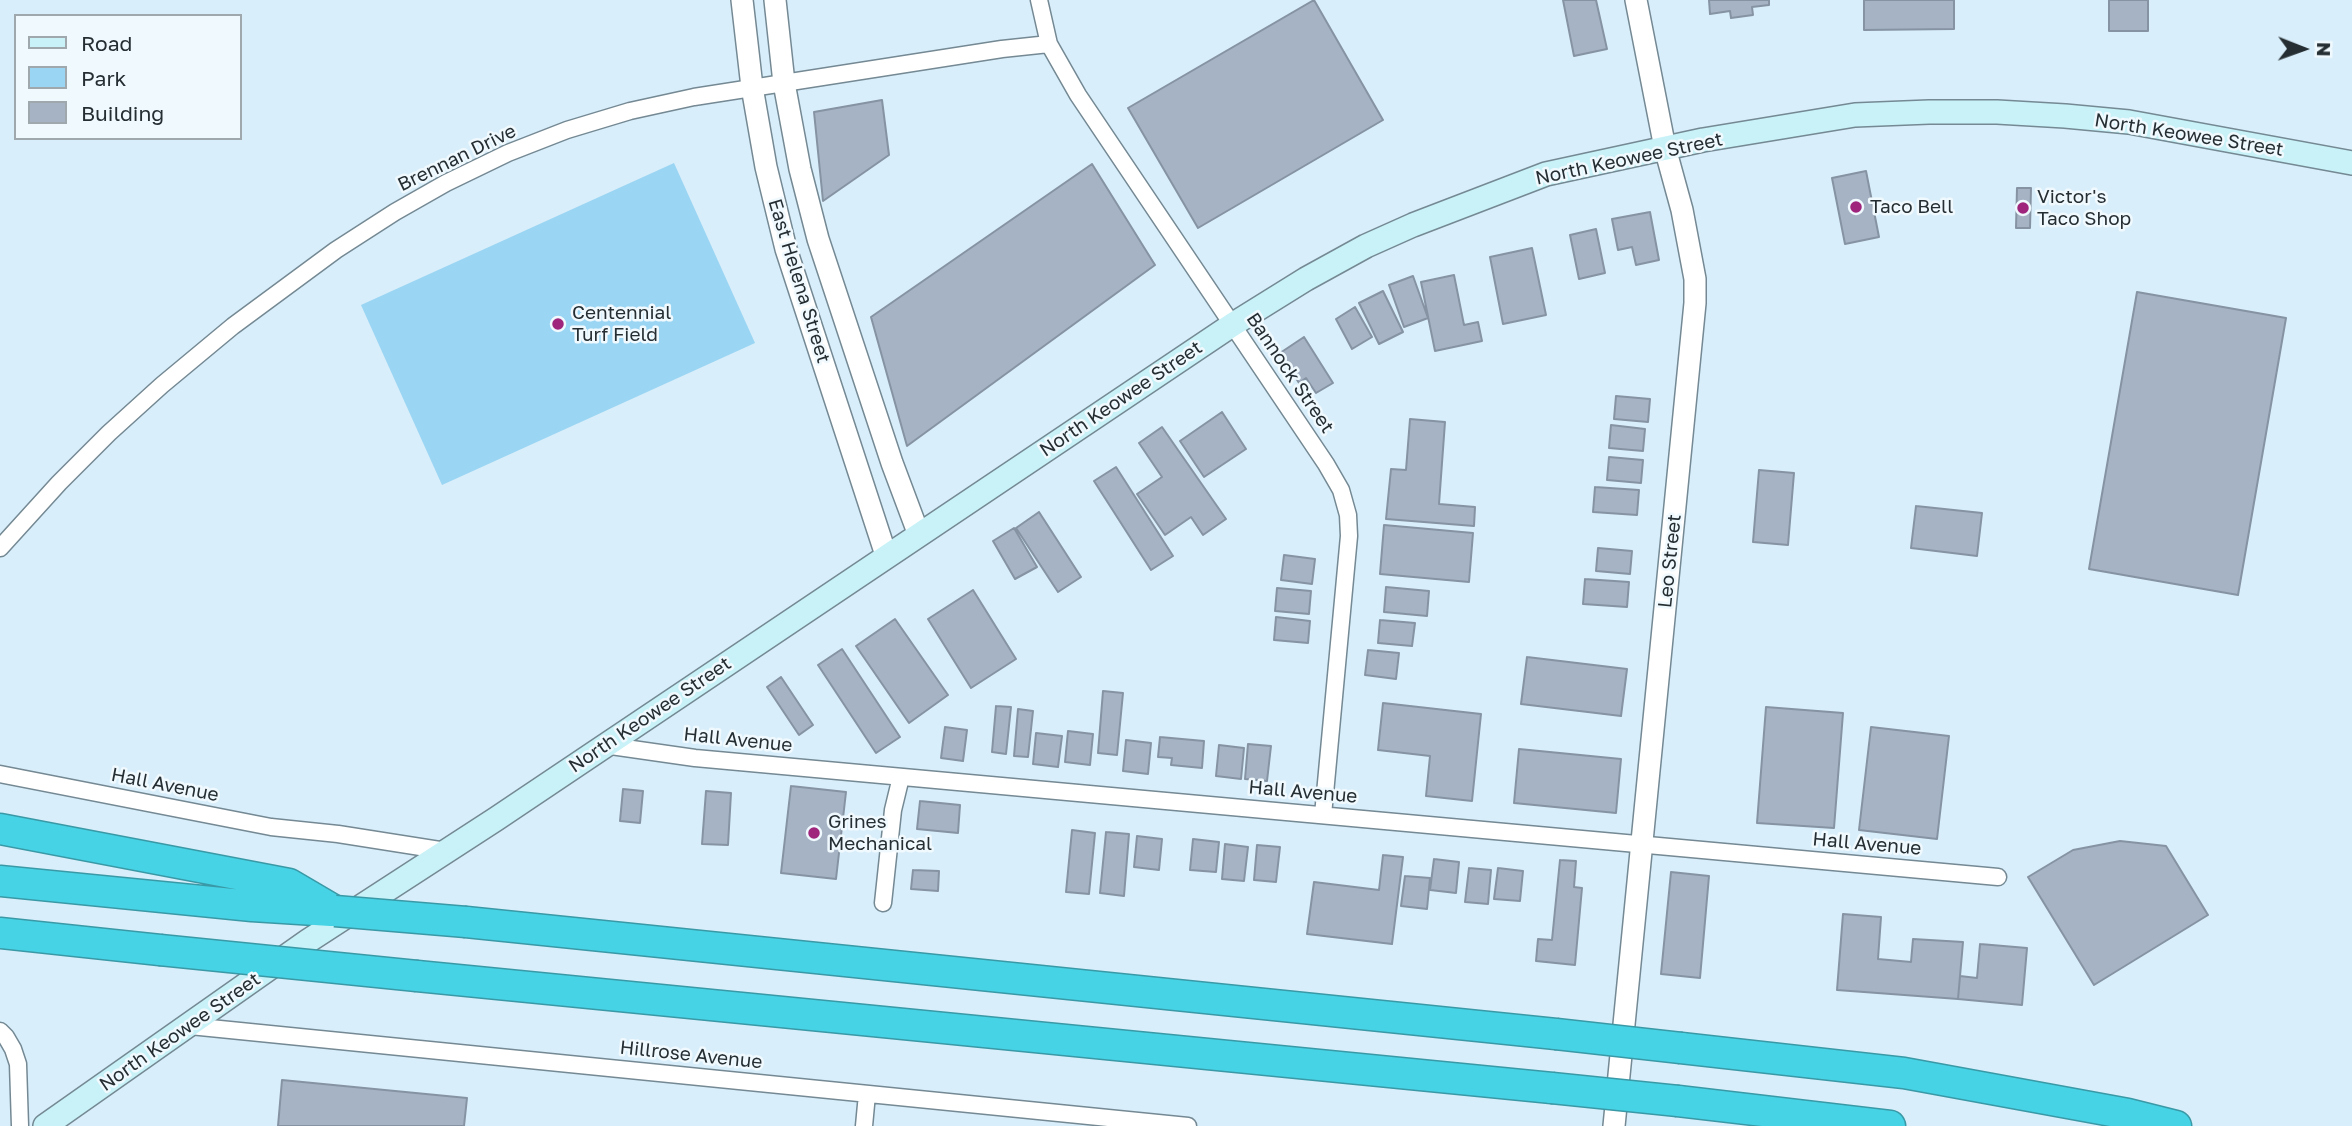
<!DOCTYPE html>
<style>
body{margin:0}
#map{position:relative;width:2352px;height:1126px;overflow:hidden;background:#d8eefa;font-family:"Golos Text",sans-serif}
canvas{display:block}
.legend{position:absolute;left:14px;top:14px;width:228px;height:126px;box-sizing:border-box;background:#f0f9fe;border:2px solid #9fa8ac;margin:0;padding:9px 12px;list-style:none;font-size:21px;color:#252e32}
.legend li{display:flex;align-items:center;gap:14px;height:35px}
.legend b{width:35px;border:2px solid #9fa8ac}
.north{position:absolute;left:2268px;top:14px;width:70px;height:70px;-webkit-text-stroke:5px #f0f9fe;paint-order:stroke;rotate:91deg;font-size:19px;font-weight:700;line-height:28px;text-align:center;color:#252e32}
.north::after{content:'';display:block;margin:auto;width:24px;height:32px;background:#252e32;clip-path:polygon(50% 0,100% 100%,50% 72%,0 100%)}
</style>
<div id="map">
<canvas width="2352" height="1126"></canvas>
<ul class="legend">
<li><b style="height:9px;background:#c8f2f7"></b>Road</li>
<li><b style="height:19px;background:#9ad5f3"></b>Park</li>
<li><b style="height:19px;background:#a5b3c4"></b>Building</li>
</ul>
<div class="north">N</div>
</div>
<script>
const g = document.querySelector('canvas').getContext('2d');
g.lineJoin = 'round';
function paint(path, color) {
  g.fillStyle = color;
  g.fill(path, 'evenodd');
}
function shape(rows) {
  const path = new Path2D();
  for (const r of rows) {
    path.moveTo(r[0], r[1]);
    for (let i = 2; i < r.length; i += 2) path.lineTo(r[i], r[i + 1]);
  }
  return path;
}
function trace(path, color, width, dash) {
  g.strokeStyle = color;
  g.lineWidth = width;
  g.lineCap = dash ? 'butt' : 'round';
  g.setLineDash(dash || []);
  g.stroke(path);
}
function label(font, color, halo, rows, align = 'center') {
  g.font = font + ' "Golos Text",sans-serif';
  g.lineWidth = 5;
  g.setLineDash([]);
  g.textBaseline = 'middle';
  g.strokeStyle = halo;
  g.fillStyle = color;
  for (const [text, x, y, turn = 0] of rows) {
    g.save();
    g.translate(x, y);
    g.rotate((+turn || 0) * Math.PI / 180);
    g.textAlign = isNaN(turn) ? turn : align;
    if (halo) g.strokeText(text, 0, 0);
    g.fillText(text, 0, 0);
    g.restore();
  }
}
paint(shape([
 [674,163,755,343,442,485,361,305]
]), '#9ad5f3');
const building = shape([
 [1314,0,1383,120,1198,228,1128,108,1314,0],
 [1563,0,1596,0,1607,49,1574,56,1563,0],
 [1709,0,1769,0,1769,5,1752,7,1753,15,1731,18,1730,11,1710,14,1709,0],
 [1864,0,1954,0,1954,29,1864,30,1864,0],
 [2109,0,2148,0,2148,31,2109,31,2109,0],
 [882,100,889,155,823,201,814,112,882,100],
 [1092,164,1155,265,907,446,871,317,1092,164],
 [1866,171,1879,237,1845,244,1832,178,1866,171],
 [2017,188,2031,188,2030,228,2016,228,2017,188],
 [1650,212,1659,260,1636,265,1632,247,1618,250,1612,219,1650,212],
 [1596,229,1605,273,1579,279,1570,235,1596,229],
 [1532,248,1546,315,1503,324,1490,257,1532,248],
 [1454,275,1464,325,1478,322,1482,341,1435,351,1421,282,1454,275],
 [1413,276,1428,318,1404,327,1389,285,1413,276],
 [1383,291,1403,332,1379,344,1359,303,1383,291],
 [2137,292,2286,318,2238,595,2089,569,2137,292],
 [1355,307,1372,337,1352,349,1336,319,1355,307],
 [1304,337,1333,383,1316,393,1306,378,1299,383,1280,353,1304,337],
 [1616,396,1650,399,1648,422,1614,419,1616,396],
 [1222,412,1246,449,1204,477,1180,441,1222,412],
 [1410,419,1445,422,1439,504,1475,507,1474,526,1386,519,1391,469,1406,470,1410,419],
 [1611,425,1645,429,1643,451,1609,448,1611,425],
 [1162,427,1226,519,1203,535,1191,517,1165,535,1137,494,1162,477,1139,443,1162,427],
 [1609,457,1643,460,1641,483,1607,480,1609,457],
 [1116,467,1173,556,1151,570,1094,481,1116,467],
 [1759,470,1794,473,1788,545,1753,542,1759,470],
 [1595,487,1639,490,1637,515,1593,512,1595,487],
 [1916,506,1982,513,1977,556,1911,548,1916,506],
 [1039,512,1081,577,1058,592,1016,528,1039,512],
 [1384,525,1473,533,1469,582,1380,574,1384,525],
 [1014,528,1037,567,1015,579,993,541,1014,528],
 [1598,548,1632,551,1630,574,1596,571,1598,548],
 [1284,555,1315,559,1312,584,1281,580,1284,555],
 [1585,579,1629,582,1627,607,1583,604,1585,579],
 [1386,587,1429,591,1427,616,1384,612,1386,587],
 [1277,588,1311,591,1309,614,1275,611,1277,588],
 [973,590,1016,659,971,688,928,619,973,590],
 [1276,617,1310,621,1308,643,1274,640,1276,617],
 [895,619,948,695,909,723,856,646,895,619],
 [1380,620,1415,623,1412,646,1378,643,1380,620],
 [842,649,900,737,876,753,818,665,842,649],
 [1368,650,1399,653,1396,679,1365,675,1368,650],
 [1527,657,1627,669,1621,716,1521,704,1527,657],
 [781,677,813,725,799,735,767,687,781,677],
 [1103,691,1123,693,1117,755,1098,753,1103,691],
 [1383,703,1481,714,1472,801,1426,796,1430,756,1378,750,1383,703],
 [996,706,1011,707,1006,754,992,752,996,706],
 [1766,707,1843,713,1834,828,1757,823,1766,707],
 [1018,709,1033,711,1028,757,1014,756,1018,709],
 [945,727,967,730,963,761,941,758,945,727],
 [1871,727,1949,736,1937,839,1859,830,1871,727],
 [1068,731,1093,734,1090,765,1065,762,1068,731],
 [1036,733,1062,736,1058,767,1033,764,1036,733],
 [1160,737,1204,741,1202,768,1171,765,1172,758,1158,757,1160,737],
 [1126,740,1151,743,1148,774,1123,771,1126,740],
 [1248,744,1271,746,1267,781,1245,779,1248,744],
 [1219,745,1244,748,1241,779,1216,776,1219,745],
 [1519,749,1621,759,1616,813,1514,803,1519,749],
 [791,786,846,792,836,879,781,873,791,786],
 [623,789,643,791,640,823,620,821,623,789],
 [706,791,731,793,728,845,702,844,706,791],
 [920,801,960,805,958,833,917,829,920,801],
 [1072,830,1095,833,1089,894,1066,892,1072,830],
 [1106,832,1129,834,1124,896,1100,893,1106,832],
 [1137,836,1162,839,1159,870,1134,867,1137,836],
 [1193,839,1219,842,1216,872,1190,870,1193,839],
 [2120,841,2166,846,2208,915,2094,985,2028,877,2073,850,2120,841],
 [1225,844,1248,847,1244,881,1222,879,1225,844],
 [1257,845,1280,847,1276,882,1254,880,1257,845],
 [1383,855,1403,857,1392,944,1307,934,1314,882,1379,890,1383,855],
 [1434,859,1459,862,1456,893,1430,890,1434,859],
 [1560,860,1576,861,1574,887,1582,888,1575,965,1536,961,1538,939,1552,940,1560,860],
 [1469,868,1491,870,1488,904,1465,902,1469,868],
 [1498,868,1523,871,1520,901,1494,899,1498,868],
 [913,870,939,871,938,891,911,889,913,870],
 [1671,872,1709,876,1700,978,1661,974,1671,872],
 [1405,876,1430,878,1427,909,1401,906,1405,876],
 [1843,914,1881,917,1878,959,1911,962,1913,939,1963,942,1958,999,1837,990,1843,914],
 [1980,944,2027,948,2022,1005,1958,999,1960,976,1977,978,1980,944],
 [282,1080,467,1098,464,1126,278,1126,282,1080]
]);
paint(building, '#a5b3c4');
trace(building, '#8693a3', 2);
const minor = shape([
 [1039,0,1049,44,1078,95,1326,464,1341,490,1348,515,1349,536,1323,815],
 [0,548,59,483,109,433,162,385,233,326,336,250,395,212,446,183,508,153,567,130,630,111,694,97,1002,49,1049,44],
 [604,745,695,758,1998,877],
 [0,774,271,827,338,834,446,851],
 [883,903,893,810,901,777],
 [190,1026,1188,1126],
 [0,1031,6,1037,13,1049,18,1064,20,1126],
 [864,1126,867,1094]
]);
const tertiary = shape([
 [742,0,752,87,766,167,786,249,886,555],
 [775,0,784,83,800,169,818,239,892,463,919,535],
 [1614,1126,1695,303,1695,279,1682,210,1665,148,1636,0]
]);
const secondary = shape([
 [45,1126,308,941,496,819,1232,325,1306,279,1366,246,1413,225,1546,174,1703,140,1855,115,1929,112,1997,112,2065,116,2129,122,2352,163]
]);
const motorway = shape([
 [0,829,289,884,335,911],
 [0,881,252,906,331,911],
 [466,922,1556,1034],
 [0,933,160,950],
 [417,976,1552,1088],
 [1681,1048,1904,1073,2128,1114,2176,1126],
 [1678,1101,1890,1126]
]);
trace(minor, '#748993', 19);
trace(tertiary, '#748993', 24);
trace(secondary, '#748993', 26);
trace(motorway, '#3a99a6', 33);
trace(minor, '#fff', 16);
trace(tertiary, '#fff', 21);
trace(secondary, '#c8f2f7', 23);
trace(motorway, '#46d3e5', 30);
const motorwayBridge = shape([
 [335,911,466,922],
 [160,950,417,976],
 [1556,1034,1681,1048],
 [1552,1088,1678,1101]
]);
trace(motorwayBridge, '#3a99a6', 33, []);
trace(motorwayBridge, '#46d3e5', 30);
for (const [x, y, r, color] of [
 [1856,207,7,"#9e247c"],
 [2023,208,7,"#9e247c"],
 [558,324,7,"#9e247c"],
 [814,833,7,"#9e247c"]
]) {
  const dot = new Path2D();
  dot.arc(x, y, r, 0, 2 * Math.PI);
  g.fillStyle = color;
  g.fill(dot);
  trace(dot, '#f0f9fe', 2.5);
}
label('19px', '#252e32', '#f0f9fe', [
 ["North Keowee Street",2189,135,9],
 ["Brennan Drive",457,158,-26],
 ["North Keowee Street",1629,159,-12],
 ["East Helena Street",799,281,73],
 ["Bannock Street",1290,373,56],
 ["North Keowee Street",1121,399,-34],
 ["Leo Street",1670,561,-84],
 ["North Keowee Street",650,715,-34],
 ["Hall Avenue",738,740,6],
 ["Hall Avenue",165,785,11],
 ["Hall Avenue",1303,792,5],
 ["Hall Avenue",1867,844,5],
 ["North Keowee Street",180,1032,-35],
 ["Hillrose Avenue",691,1055,6]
]);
label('19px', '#252e32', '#f0f9fe', [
 ["Victor's",2037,197],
 ["Taco Shop",2037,219],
 ["Taco Bell",1870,207],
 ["Centennial",572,313],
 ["Turf Field",572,335],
 ["Grines",828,822],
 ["Mechanical",828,844]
], 'left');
</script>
